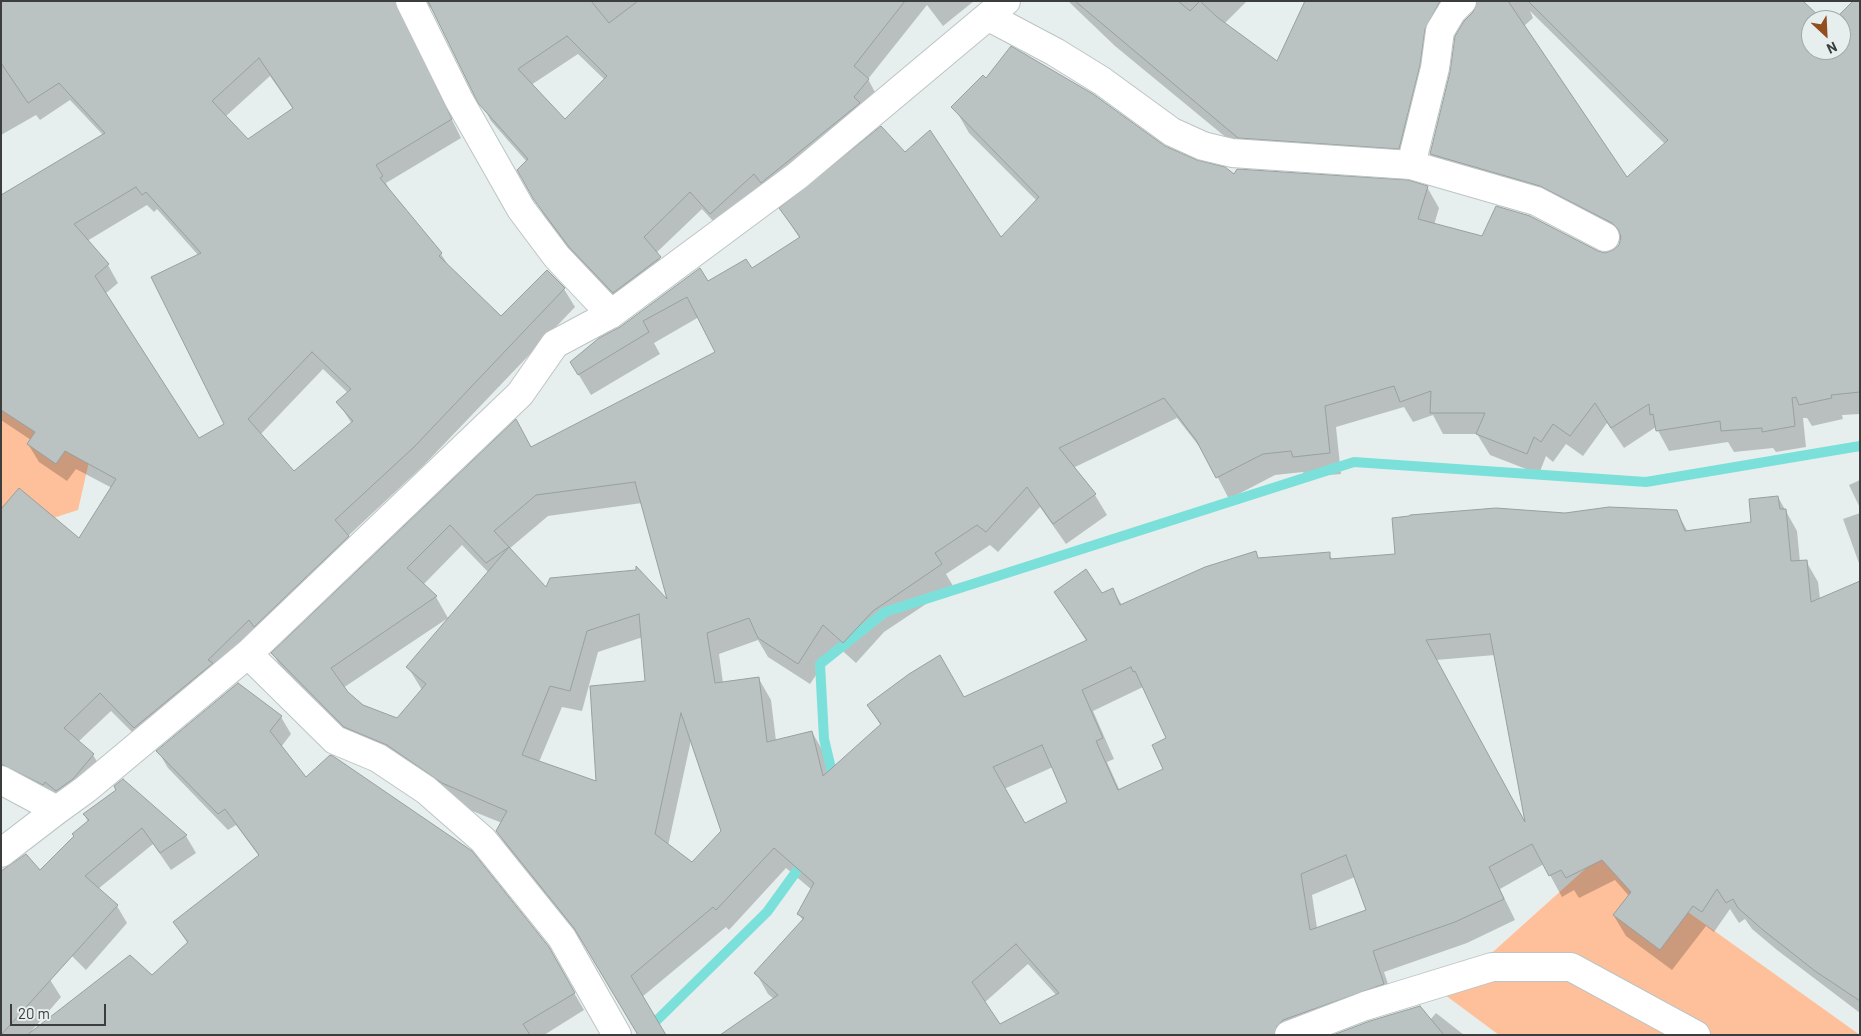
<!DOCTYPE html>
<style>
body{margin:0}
#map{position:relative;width:1861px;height:1036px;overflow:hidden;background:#e7efee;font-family:Barlow,sans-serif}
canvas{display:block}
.frame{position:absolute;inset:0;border:2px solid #3b3e3d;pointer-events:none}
.north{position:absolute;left:1801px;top:10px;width:50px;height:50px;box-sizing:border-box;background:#e7efee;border:1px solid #a2a8a7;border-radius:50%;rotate:155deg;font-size:14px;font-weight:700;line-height:20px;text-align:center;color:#3b3e3d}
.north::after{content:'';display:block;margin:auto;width:18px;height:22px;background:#924e1f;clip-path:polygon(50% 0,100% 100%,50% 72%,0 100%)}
.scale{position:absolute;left:10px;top:1004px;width:96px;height:22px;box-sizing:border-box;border:2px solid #3b3e3d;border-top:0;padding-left:6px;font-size:15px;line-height:18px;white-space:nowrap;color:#3b3e3d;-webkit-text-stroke:4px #e7efee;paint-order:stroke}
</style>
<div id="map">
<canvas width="1861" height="1036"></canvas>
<div class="frame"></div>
<div class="north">N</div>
<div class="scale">20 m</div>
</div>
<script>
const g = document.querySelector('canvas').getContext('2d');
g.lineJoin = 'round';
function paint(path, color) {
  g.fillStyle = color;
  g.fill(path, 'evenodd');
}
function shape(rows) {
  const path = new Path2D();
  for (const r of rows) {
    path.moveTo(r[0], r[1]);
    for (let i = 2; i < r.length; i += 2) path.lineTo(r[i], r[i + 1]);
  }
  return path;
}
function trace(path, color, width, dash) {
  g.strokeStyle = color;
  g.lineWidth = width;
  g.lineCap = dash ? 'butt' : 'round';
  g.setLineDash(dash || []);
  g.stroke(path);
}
paint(shape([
 [1,316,93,444,78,510,1,535],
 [1604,852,1860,1035,1499,1035,1445,995]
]), '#fec09b');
paint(shape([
 [1,1,974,1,943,26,927,5,868,79,878,98,722,231,702,209,656,253,670,276,624,311,581,266,546,219,518,170,527,162,491,121,433,9,422,3,406,27,461,138,386,183,392,195,441,254,450,268,501,318,547,271,564,289,575,307,424,465,348,536,359,555,146,746,111,711,78,742,93,755,104,773,67,809,1,775,1,663,112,488,76,469,67,481,39,462,28,444,31,440,1,420,1,372,103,135,70,100,40,120,36,115,1,135],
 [578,54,605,80,565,121,531,85],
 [270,76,293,109,248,140,225,117],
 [147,205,154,212,157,209,199,256,225,424,198,440,105,294,118,283,108,265,87,241],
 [323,369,348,393,338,402,352,424,294,473,260,435],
 [1068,1,1247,1,1224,24,1277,63,1305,3,1301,1,1801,1,1822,20,1811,20,1811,50,1841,50,1841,20,1836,20,1860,1,1860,414,1842,415,1843,419,1812,426,1807,418,1803,418,1806,447,1776,452,1773,448,1734,452,1728,442,1669,451,1656,427,1624,448,1607,423,1583,456,1566,444,1553,462,1546,456,1539,474,1490,455,1477,434,1443,434,1433,415,1413,422,1404,407,1336,427,1341,474,1306,477,1303,472,1275,475,1229,499,1206,455,1177,418,1073,468,1095,495,1107,515,1066,544,1040,507,998,552,990,545,946,574,953,586,884,632,856,663,836,645,810,684,768,657,758,640,719,654,723,683,759,679,771,700,776,741,812,732,824,753,829,773,881,726,868,705,964,699,1087,642,1055,592,1102,594,1113,590,1122,605,1255,552,1259,559,1329,554,1333,561,1396,555,1565,514,1676,511,1688,532,1752,523,1778,497,1797,531,1800,562,1806,561,1818,582,1820,599,1860,582,1860,1013,1777,950,1752,929,1745,919,1739,923,1730,909,1714,932,1706,926,1672,970,1626,936,1614,916,1629,896,1615,880,1579,898,1574,890,1562,897,1544,864,1500,889,1515,920,1467,943,1384,972,1395,1005,1313,1035,731,1035,774,999,768,994,756,973,803,921,799,914,812,890,786,868,729,930,726,927,642,997,588,949,510,852,497,831,502,823,455,804,357,747,285,674,273,654,531,448,716,353,699,317,654,343,660,354,591,395,571,362,708,283,751,270,800,239,781,209,905,154,1001,239,1037,201,969,133,957,112,986,80,1234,175,1427,187,1439,208,1434,225,1483,237,1606,254,1614,251,1620,245,1621,241,1556,208,1443,175,1431,154,1477,7,1471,6,1450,24,1411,169,1251,158,1115,46],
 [1530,11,1665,144,1626,179,1524,26,1533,18],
 [642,503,670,603,546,589,509,549,548,516],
 [462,545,489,573,408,667,422,690,397,719,363,706,343,688,448,618,436,597,423,585],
 [643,637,646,683,598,782,539,762,562,707,582,711,598,652],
 [1495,655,1526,826,1436,660],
 [1143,687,1168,738,1165,770,1120,791,1107,762,1114,759,1093,711],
 [691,740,722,831,692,864,668,846],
 [1053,767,1069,803,1024,824,1004,789],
 [1355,877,1367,910,1317,928,1312,895],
 [1028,964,1057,996,999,1026,984,1003],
 [1860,480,1860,508,1849,485],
 [1860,513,1860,566,1843,519],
 [281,717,291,734,281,747,306,779,548,948,584,1010,544,1035,429,1035,152,977,188,944,174,922,259,856,236,825,228,830,168,768,158,751],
 [123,780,186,836,196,853,171,870,153,844,98,889,117,906,127,923,86,970,71,955,47,975,61,997,28,1035,1,1035,1,888,40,872,88,822,84,814,118,791],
 [1436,1013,1464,1035,1337,1035,1430,1020]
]), '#0003');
trace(shape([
 [834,781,824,739,820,664,885,612,1354,462,1646,482,1860,446],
 [648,1029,767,912,806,858]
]), '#7ce0da', 10);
const building = shape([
 [1,1,395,1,452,119,376,165,383,176,380,178,442,253,439,256,501,316,547,270,565,288,414,447,335,520,349,536,254,627,249,620,208,660,213,663,134,728,100,693,64,728,94,754,73,779,56,791,45,782,43,785,1,764,1,509,19,488,79,538,116,479,65,451,56,464,27,444,35,432,1,410,1,195,105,133,59,83,28,103,1,63,1,1],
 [259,58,293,108,248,139,212,101,259,58],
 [136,187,142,195,146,192,201,253,151,277,224,424,199,438,95,276,109,264,74,224,136,187],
 [312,352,351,389,336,402,353,421,294,471,248,419,312,352],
 [428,1,591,1,609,23,638,1,905,1,854,66,869,79,854,97,860,103,761,183,754,174,710,214,690,192,644,237,661,257,613,293,569,247,534,200,517,170,528,159,478,103,428,1],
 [567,36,607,76,565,119,518,69,567,36],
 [1075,1,1178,1,1190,11,1200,1,1217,17,1277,61,1305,1,1440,1,1425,29,1420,65,1399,149,1238,138,1075,1],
 [1477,1,1508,1,1627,177,1668,140,1528,1,1803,1,1823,20,1811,20,1811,50,1841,50,1841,20,1834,20,1853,1,1860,1,1860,392,1831,395,1832,398,1799,405,1796,397,1792,398,1795,426,1762,432,1762,428,1721,431,1720,421,1656,431,1653,414,1650,415,1649,404,1611,428,1595,403,1570,436,1553,424,1541,442,1534,437,1527,454,1476,434,1485,413,1430,413,1431,391,1400,402,1394,386,1325,406,1330,453,1293,457,1291,451,1263,454,1216,478,1196,440,1164,398,1059,448,1096,494,1053,524,1027,487,986,532,977,525,935,553,942,564,873,611,843,643,823,625,798,664,758,638,749,618,707,633,715,683,759,677,767,742,812,731,823,776,881,724,867,705,909,674,940,655,964,697,1087,640,1054,592,1086,569,1102,593,1113,588,1120,605,1205,567,1256,551,1258,558,1330,552,1330,559,1395,554,1392,518,1409,516,1410,515,1496,508,1565,513,1609,507,1677,510,1685,531,1751,522,1749,499,1778,496,1780,509,1786,509,1791,561,1807,560,1811,602,1860,581,1860,1001,1815,971,1763,930,1738,908,1733,899,1726,903,1717,889,1702,912,1693,906,1660,950,1613,915,1631,892,1602,860,1566,878,1561,870,1549,876,1532,844,1489,867,1504,899,1455,922,1373,951,1384,984,1283,1020,1277,1026,1274,1035,720,1035,778,995,754,973,804,918,797,914,814,883,774,848,716,910,713,907,631,976,666,1035,638,1035,574,928,496,831,507,811,442,783,387,745,344,727,271,653,516,419,531,447,715,352,687,297,643,321,649,332,578,375,570,362,599,338,620,327,700,268,708,281,746,259,752,268,800,237,779,208,881,126,905,152,930,130,1001,237,1039,197,951,107,983,75,986,78,1011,46,1093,94,1165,146,1197,160,1225,167,1234,174,1237,169,1408,180,1428,186,1418,219,1482,236,1496,206,1530,216,1598,251,1605,253,1613,250,1619,245,1621,237,1618,229,1612,223,1540,186,1430,154,1450,72,1455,36,1464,21,1473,12,1477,1],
 [635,482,667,599,636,566,636,570,550,578,546,587,509,547,406,667,426,684,397,718,363,705,348,692,331,668,437,596,407,568,450,525,486,563,509,547,494,531,536,495,635,482],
 [639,614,645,681,590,686,596,781,522,755,550,686,570,691,587,631,639,614],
 [1490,634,1525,822,1426,640,1490,634],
 [1131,667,1133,672,1135,671,1166,738,1152,745,1163,769,1118,790,1096,741,1103,738,1082,690,1131,667],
 [681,713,721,831,692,862,655,834,681,713],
 [1042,745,1067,802,1025,823,993,767,1042,745],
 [1346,855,1366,910,1310,930,1301,874,1346,855],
 [1016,944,1059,993,1000,1024,972,982,1016,944],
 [238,683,282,716,270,731,306,777,330,755,333,756,472,851,549,947,575,993,523,1024,530,1035,27,1035,130,955,152,975,188,942,173,922,259,855,225,809,218,814,156,751,238,683],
 [123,779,187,835,160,853,142,828,85,876,118,905,1,1035,1,871,26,854,40,870,74,836,72,834,89,820,83,814,116,790,114,786,123,779],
 [1420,1006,1444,1035,1333,1035,1370,1021,1420,1006]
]);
paint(building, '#bbc2c2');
trace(building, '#989f9e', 1);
const minor = shape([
 [410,1,459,100,521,209,557,257,611,314],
 [989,17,1055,52,1102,81,1172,132,1203,146,1232,153,1411,165,1536,201,1605,237],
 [1411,165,1435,68,1440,31,1452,11,1462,1],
 [248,654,335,740,378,758,426,790,483,840,562,938,617,1035],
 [1,780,57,810,86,789,248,654,520,394,555,344,611,314,797,176,1006,1],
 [1,853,57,810],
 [1289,1035,1365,1006,1492,967,1571,967,1696,1035]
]);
trace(minor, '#bdc4c4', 30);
trace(minor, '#fff', 28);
</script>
